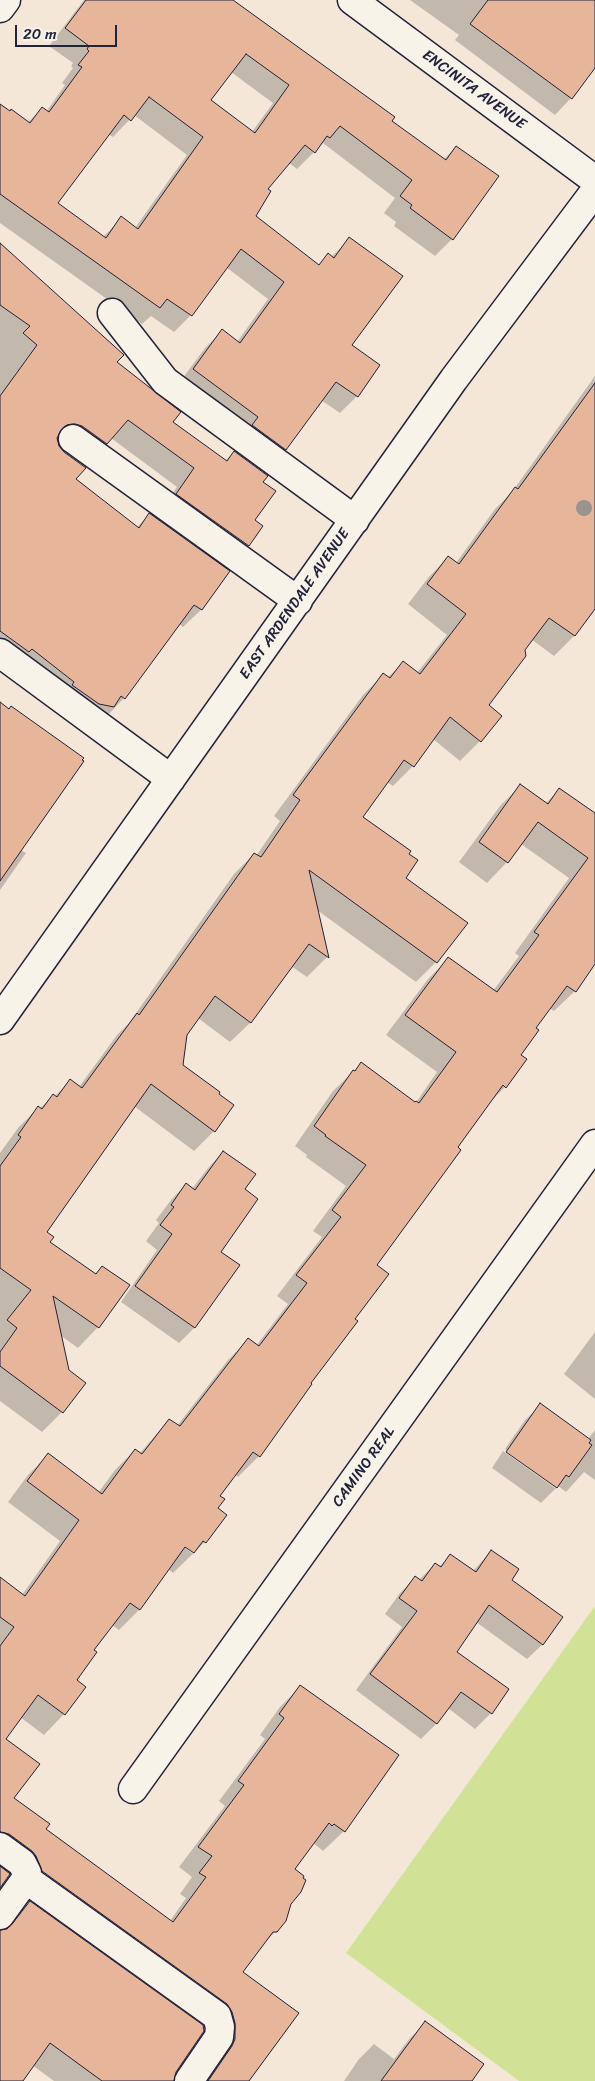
<!DOCTYPE html>
<style>
body{margin:0}
#map{position:relative;width:595px;height:2081px;overflow:hidden;background:#f4e7d8;font-family:Sriracha,sans-serif}
canvas{display:block}
.scale{position:absolute;left:15px;top:25px;width:102px;height:22px;box-sizing:border-box;border:2px solid #22223b;border-top:0;padding-left:6px;font-size:15px;line-height:18px;white-space:nowrap;color:#22223b;-webkit-text-stroke:4px #f7f3e8;paint-order:stroke}
</style>
<div id="map">
<canvas width="595" height="2081"></canvas>
<div class="scale">20 m</div>
</div>
<script>
const g = document.querySelector('canvas').getContext('2d');
g.lineJoin = 'round';
function paint(path, color) {
  g.fillStyle = color;
  g.fill(path, 'evenodd');
}
function shape(rows) {
  const path = new Path2D();
  for (const r of rows) {
    path.moveTo(r[0], r[1]);
    for (let i = 2; i < r.length; i += 2) path.lineTo(r[i], r[i + 1]);
  }
  return path;
}
function trace(path, color, width, dash) {
  g.strokeStyle = color;
  g.lineWidth = width;
  g.lineCap = dash ? 'butt' : 'round';
  g.setLineDash(dash || []);
  g.stroke(path);
}
function label(font, color, halo, rows, align = 'center') {
  g.font = font + ' Sriracha,sans-serif';
  g.lineWidth = 4.5;
  g.setLineDash([]);
  g.textBaseline = 'middle';
  g.strokeStyle = halo;
  g.fillStyle = color;
  for (const [text, x, y, turn = 0] of rows) {
    g.save();
    g.translate(x, y);
    g.rotate((+turn || 0) * Math.PI / 180);
    g.textAlign = isNaN(turn) ? turn : align;
    if (halo) g.strokeText(text, 0, 0);
    g.fillText(text, 0, 0);
    g.restore();
  }
}
paint(shape([
 [595,1606,595,2081,519,2081,346,1953]
]), '#d1e296');
paint(shape([
 [84,0,230,0,443,160,456,147,452,239,435,256,394,226,396,222,384,213,395,198,323,143,297,169,289,163,266,189,254,216,318,265,328,255,331,257,350,239,350,345,378,365,357,396,340,413,321,400,285,450,268,466,177,386,205,348,222,331,237,342,268,299,226,267,191,315,174,332,151,316,142,324,0,223,0,116,27,123,42,109,46,112,65,85,62,83,73,68,71,66,73,63,49,46],
 [231,72,273,103,252,132,209,101],
 [134,115,187,155,135,228,122,218,103,237,57,204,108,134,113,137],
 [410,0,595,0,595,64,571,98,555,115,455,40,459,35],
 [0,245,116,362,171,423,225,461,234,452,262,482,253,520,261,526,248,545,230,563,159,512,177,487,111,438,88,461,64,444,57,441,74,479,136,528,149,515,228,571,201,610,183,627,179,624,124,698,107,716,0,661],
 [595,376,595,607,574,636,554,656,531,639,487,706,480,741,460,761,433,739,413,766,393,786,387,782,361,818,404,878,436,962,416,982,317,910,327,957,307,977,291,966,251,1022,230,1042,198,1018,186,1035,181,1066,214,1131,194,1151,134,1106,45,1232,49,1243,95,1274,102,1267,98,1327,78,1348,60,1335,62,1412,42,1432,0,1401,0,1153,18,1128,38,1108,39,1109,53,1096,54,1097,70,1081,79,1087,117,1035,129,1023,234,874,254,854,256,856,280,821,274,816,363,695,383,675,387,678,403,663,417,673,447,635,408,604,428,578,448,557,456,563,495,509,512,492],
 [0,707,21,850,26,853,0,890],
 [520,786,545,804,560,789,595,814,595,960,575,991,554,1011,549,1008,534,1028,505,1087,486,1106,375,1265,309,1383,310,1384,259,1456,238,1477,235,1474,218,1496,205,1542,173,1573,168,1569,139,1610,119,1630,112,1625,92,1650,75,1680,84,1687,64,1714,44,1735,20,1717,4,1740,12,1798,44,1830,170,1921,186,1898,180,1894,192,1877,179,1867,225,1806,219,1801,265,1739,260,1735,280,1707,300,1687,397,1755,344,1831,323,1851,313,1843,293,1870,290,1904,276,1931,261,1946,241,1973,248,2081,203,2081,212,2067,206,2023,0,1862,0,1578,22,1595,60,1541,8,1502,28,1475,48,1455,98,1493,115,1470,135,1450,139,1454,169,1420,177,1426,228,1360,248,1340,256,1346,288,1304,277,1296,322,1237,313,1231,346,1186,306,1157,307,1155,295,1146,333,1091,361,1064,415,1104,437,1072,386,1035,428,979,448,959,493,991,519,956,515,953,569,878,521,844,507,862,487,883,459,862,500,806],
 [180,1544,194,1552,192,1553],
 [223,1152,243,1190,219,1252,194,1328,179,1343,121,1302,157,1250,146,1241,159,1223,156,1220,171,1200,186,1184,192,1189,208,1168],
 [595,1332,595,1399,564,1374],
 [541,1405,588,1439,595,1430,595,1480,584,1472,566,1492,558,1486,541,1503,492,1468,503,1451,555,1488,557,1486,505,1449,525,1420],
 [491,1551,510,1580,543,1644,527,1659,476,1622,455,1652,507,1689,491,1713,475,1729,448,1708,436,1724,421,1739,356,1690,402,1627,385,1614,400,1593,415,1578,419,1580,435,1564,439,1567,450,1556,473,1571],
 [30,1902,175,2072,173,2081,54,2081,32,2065,21,2081,0,2081,0,1932,4,1931],
 [426,2023,470,2081,344,2081,359,2059,374,2044,394,2059,410,2038]
]), '#0003');
const building = shape([
 [86,0,233,0,395,117,392,121,446,160,456,146,499,176,453,240,410,208,412,205,400,196,412,180,340,126,330,138,327,136,315,153,305,145,268,189,271,191,256,216,319,265,328,253,334,258,349,237,403,276,352,345,380,365,358,397,336,382,286,450,252,425,258,417,193,369,222,329,240,343,284,282,241,249,192,316,167,299,160,308,0,194,0,104,10,111,11,109,30,123,42,107,49,112,82,67,78,65,89,51,87,49,89,46,65,28,86,0],
 [246,54,289,85,255,133,211,100,246,54],
 [149,97,203,137,138,229,121,216,106,238,58,203,124,115,131,121,149,97],
 [488,0,595,0,595,68,572,99,470,24,488,0],
 [0,243,124,355,117,362,181,412,173,422,227,461,234,451,268,476,263,482,276,491,255,520,263,526,249,546,176,494,194,468,128,420,107,444,82,426,75,424,67,425,61,430,57,438,59,446,64,452,86,468,76,479,139,528,149,513,230,571,202,610,194,605,125,699,121,696,114,707,99,704,72,685,74,682,32,649,29,652,0,631,0,396,37,345,23,333,30,326,0,305,0,243],
 [595,383,595,609,575,636,549,618,525,650,526,656,489,705,502,716,481,742,450,717,414,767,404,760,363,817,411,851,409,854,418,860,406,878,468,923,437,963,309,870,329,958,309,944,251,1023,215,996,187,1035,183,1065,220,1092,219,1094,234,1105,215,1132,151,1084,47,1232,54,1237,50,1242,96,1274,102,1266,130,1285,99,1328,53,1296,69,1370,86,1383,63,1413,0,1366,0,1352,17,1328,7,1320,31,1290,0,1268,0,1166,21,1137,18,1135,38,1106,42,1109,53,1094,57,1097,70,1079,82,1088,137,1013,139,1015,254,853,261,857,300,800,293,795,383,673,390,678,403,661,420,674,466,614,427,584,448,556,459,564,515,487,518,489,595,383],
 [0,702,9,709,11,706,84,758,82,760,84,761,0,881,0,702],
 [520,784,548,804,559,788,595,813,595,964,576,992,567,986,536,1028,539,1030,521,1055,527,1059,506,1088,503,1085,458,1147,461,1150,377,1265,389,1274,355,1319,358,1321,311,1383,312,1384,260,1457,253,1452,220,1496,225,1499,218,1508,227,1515,206,1543,203,1541,194,1553,185,1547,140,1610,130,1603,94,1650,97,1652,77,1680,86,1687,65,1715,38,1695,6,1739,40,1764,14,1798,50,1824,46,1829,173,1922,206,1877,199,1873,212,1856,198,1847,244,1785,238,1781,284,1718,279,1714,300,1685,399,1755,345,1832,334,1824,332,1826,329,1823,295,1869,304,1876,303,1878,306,1880,301,1892,291,1904,286,1921,277,1932,273,1932,243,1972,299,2013,249,2081,208,2081,232,2046,235,2039,235,2023,232,2012,227,2004,42,1871,36,1856,32,1851,9,1834,0,1832,0,1646,14,1627,0,1617,0,1577,25,1596,79,1520,27,1481,48,1453,102,1494,135,1449,142,1454,169,1419,180,1426,248,1338,259,1346,307,1283,296,1275,341,1217,332,1210,366,1165,325,1136,326,1135,314,1126,353,1070,355,1071,361,1062,415,1102,416,1101,419,1103,456,1052,405,1015,448,957,497,992,539,935,534,932,588,858,538,822,508,863,479,842,520,784],
 [223,1151,256,1174,245,1189,258,1199,221,1252,240,1265,195,1328,135,1286,172,1234,160,1225,174,1207,171,1205,186,1183,195,1190,223,1151],
 [540,1403,591,1440,589,1443,592,1445,569,1477,566,1475,557,1488,506,1452,540,1403],
 [491,1550,519,1569,512,1580,563,1617,543,1645,489,1605,457,1652,509,1689,492,1714,461,1692,437,1724,370,1674,417,1611,399,1598,415,1576,422,1581,435,1563,441,1567,450,1554,476,1572,491,1550],
 [0,1866,10,1874,0,1888,0,1866],
 [30,1901,203,2025,204,2031,176,2072,174,2081,102,2081,50,2043,23,2081,0,2081,0,1930,7,1929,12,1924,30,1901],
 [425,2021,484,2064,472,2081,381,2081,425,2021]
]);
paint(building, '#e7b599');
trace(building, '#22223b', 1);
const minor = shape([
 [352,0,595,180],
 [0,8,6,0],
 [112,313,165,381,355,520],
 [73,439,298,601],
 [0,653,171,779],
 [0,1020,454,379,595,191],
 [133,1789,595,1144],
 [0,1847,22,1863,27,1873,26,1879,0,1915],
 [26,1879,217,2016,220,2027,219,2037,189,2081]
]);
trace(minor, '#22223b', 31);
trace(minor, '#f7f3e8', 28);
g.fillStyle = '#99958e';
for (const [x, y] of [
 [584,508]
]) {
  g.beginPath();
  g.arc(x, y, 8, 0, 2 * Math.PI);
  g.fill();
}
label('15px', '#22223b', '#f7f3e8', [
 ["ENCINITA AVENUE",474,90,36],
 ["EAST ARDENDALE AVENUE",295,604,-55],
 ["CAMINO REAL",364,1467,-54]
]);
</script>
